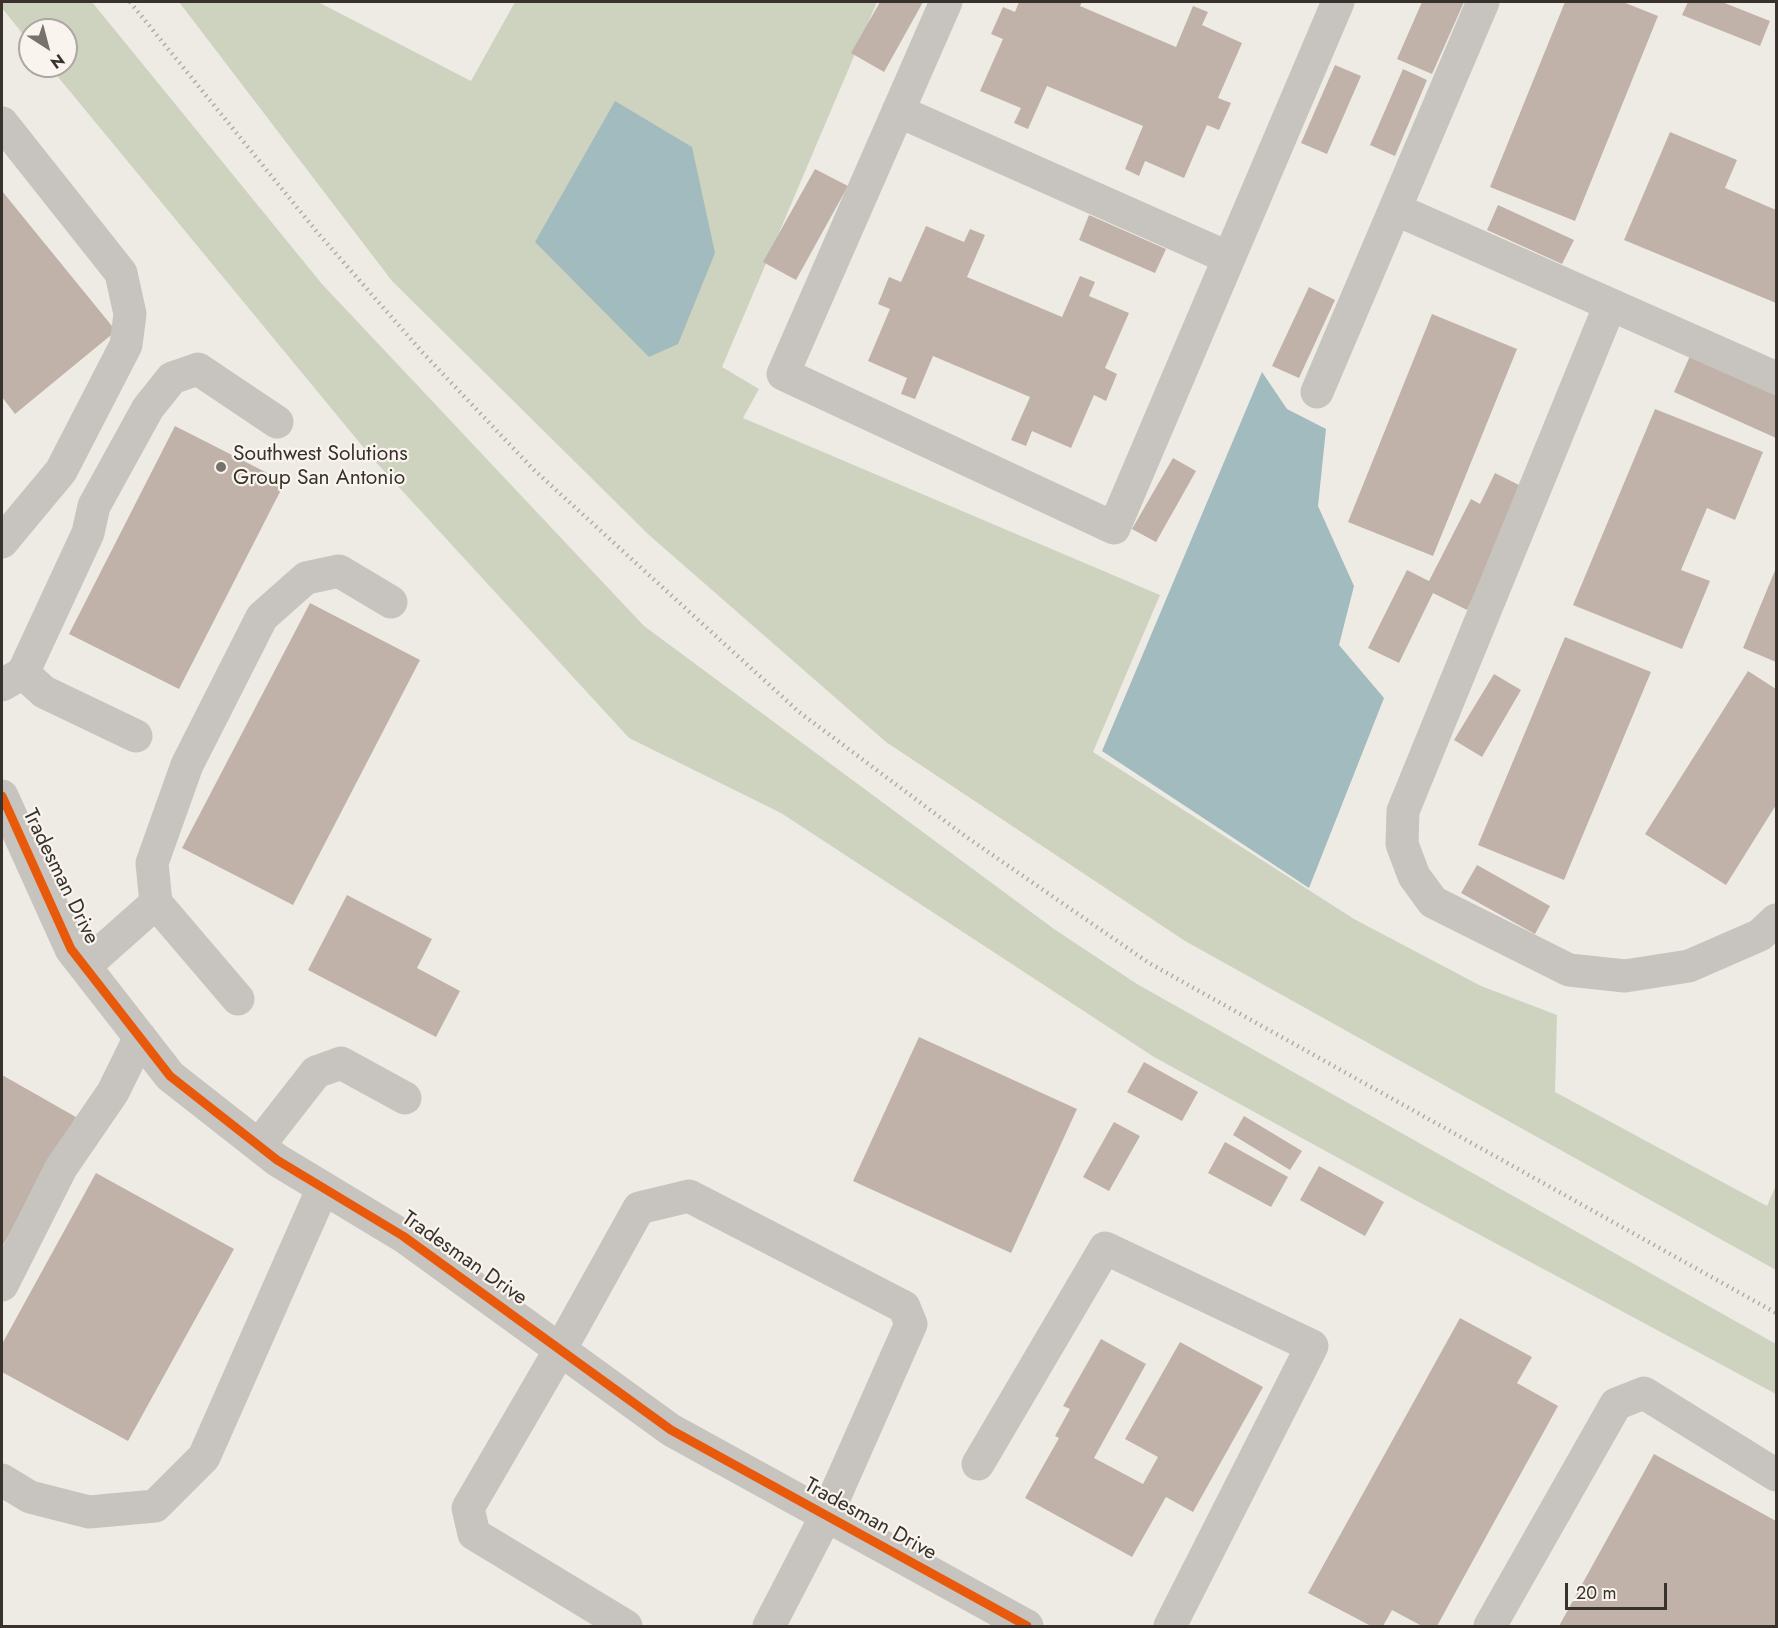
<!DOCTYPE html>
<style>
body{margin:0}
#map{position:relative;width:1778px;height:1628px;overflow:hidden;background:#eeebe5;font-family:Jost,sans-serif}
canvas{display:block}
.frame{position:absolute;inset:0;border:3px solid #39312c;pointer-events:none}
.north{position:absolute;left:18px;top:18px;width:60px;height:60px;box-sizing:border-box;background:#f9f5ee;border:2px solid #aca7a0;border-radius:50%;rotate:144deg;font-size:16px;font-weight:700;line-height:24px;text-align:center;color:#39312c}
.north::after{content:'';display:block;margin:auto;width:21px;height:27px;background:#78726d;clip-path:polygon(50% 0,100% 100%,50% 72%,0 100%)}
.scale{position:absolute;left:1565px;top:1583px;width:102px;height:27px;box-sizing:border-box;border:3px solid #39312c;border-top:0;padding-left:8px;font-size:18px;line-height:21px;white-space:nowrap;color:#39312c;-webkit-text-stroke:4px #f9f5ee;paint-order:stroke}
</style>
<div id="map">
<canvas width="1778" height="1628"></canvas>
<div class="frame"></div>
<div class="north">N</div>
<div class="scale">20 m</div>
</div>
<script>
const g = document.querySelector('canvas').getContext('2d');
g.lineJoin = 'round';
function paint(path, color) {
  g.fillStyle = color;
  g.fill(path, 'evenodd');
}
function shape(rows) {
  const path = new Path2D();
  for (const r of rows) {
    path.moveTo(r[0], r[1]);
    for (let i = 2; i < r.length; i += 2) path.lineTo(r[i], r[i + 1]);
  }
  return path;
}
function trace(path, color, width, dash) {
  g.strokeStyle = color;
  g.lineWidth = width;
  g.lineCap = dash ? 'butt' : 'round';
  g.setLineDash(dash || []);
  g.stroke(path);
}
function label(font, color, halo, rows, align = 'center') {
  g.font = font + ' Jost,sans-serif';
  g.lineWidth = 4.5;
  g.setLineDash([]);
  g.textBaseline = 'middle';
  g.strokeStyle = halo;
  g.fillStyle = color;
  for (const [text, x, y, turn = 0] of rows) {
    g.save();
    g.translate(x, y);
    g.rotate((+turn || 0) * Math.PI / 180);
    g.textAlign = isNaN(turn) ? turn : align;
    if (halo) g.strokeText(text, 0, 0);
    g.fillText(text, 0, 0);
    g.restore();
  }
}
paint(shape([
 [2,2,92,2,322,284,644,626,1054,929,1137,984,1776,1344,1776,1394,1415,1200,1154,1057,781,813,629,738,373,459,49,66,66,66,66,30,30,30,30,43,2,8],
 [179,2,318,2,471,81,515,2,877,2,722,367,759,389,743,418,1160,595,1093,752,1354,919,1481,986,1557,1015,1555,1092,1767,1206,1776,1185,1776,1270,1185,941,886,742,649,535,392,281]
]), '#ced3c0');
paint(shape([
 [615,101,692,147,715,253,678,344,649,357,535,242],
 [1262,372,1287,409,1326,429,1318,506,1354,586,1339,645,1384,698,1309,888,1102,751]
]), '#a2bbbe');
paint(shape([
 [880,2,923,2,884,72,851,53],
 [1019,2,1082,2,1080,6,1176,47,1193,6,1208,12,1202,25,1242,43,1218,98,1231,103,1219,130,1207,125,1184,178,1145,161,1139,176,1125,169,1143,126,1047,86,1028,129,1014,123,1021,108,980,91,1003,39,991,34,1003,7,1015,12],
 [1422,2,1464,2,1432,74,1397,59],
 [1565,2,1623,2,1658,16,1575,221,1490,187],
 [1688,2,1722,2,1770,21,1760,46,1682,15],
 [1335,65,1361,76,1327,154,1301,143],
 [1403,69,1427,80,1395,156,1370,145],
 [1670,132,1737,160,1725,188,1776,210,1776,303,1624,240],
 [815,169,848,186,796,280,763,262],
 [2,191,116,331,15,414,2,397],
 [1498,205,1574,240,1562,264,1487,230],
 [1089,215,1166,249,1155,273,1079,240],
 [926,226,964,242,970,229,985,235,967,277,1062,317,1080,276,1095,282,1089,296,1129,313,1105,368,1117,374,1106,401,1094,395,1071,448,1032,431,1026,446,1011,440,1030,397,933,356,915,399,901,394,907,378,868,361,890,309,878,304,889,277,901,282],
 [1309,287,1335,300,1299,378,1272,366],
 [1432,314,1517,349,1433,556,1348,522],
 [1690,356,1776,395,1776,438,1674,392],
 [1655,409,1763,452,1735,520,1707,508,1681,570,1710,581,1682,649,1573,605],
 [175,426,285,482,179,689,69,634],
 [1173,458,1196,471,1156,542,1132,529],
 [1495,473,1527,489,1467,610,1433,593,1399,663,1368,648,1407,570,1429,581,1471,499,1480,504],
 [1776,568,1776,662,1743,648],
 [310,603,420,660,293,905,182,848],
 [1565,637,1651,672,1564,880,1478,845],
 [1748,671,1776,689,1776,805,1726,885,1645,834],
 [1494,674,1521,690,1482,757,1454,740],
 [1477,865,1550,906,1535,934,1461,893],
 [347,895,432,939,417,968,460,991,436,1037,308,970],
 [919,1037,1077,1109,1011,1253,853,1181],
 [1144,1062,1198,1092,1182,1121,1127,1092],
 [2,1075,76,1117,2,1247],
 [1244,1116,1302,1151,1290,1170,1233,1135],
 [1114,1122,1140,1136,1109,1191,1083,1177],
 [1225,1142,1288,1177,1271,1207,1208,1173],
 [1319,1166,1384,1202,1365,1236,1300,1200],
 [96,1173,234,1249,128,1441,2,1372,2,1344],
 [1460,1318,1532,1357,1517,1383,1558,1406,1437,1626,1422,1626,1392,1610,1383,1626,1371,1626,1308,1593],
 [1101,1339,1146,1364,1094,1458,1143,1484,1158,1457,1125,1439,1180,1342,1263,1387,1193,1512,1166,1497,1132,1557,1025,1498,1059,1438,1055,1436,1070,1409,1063,1406],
 [1654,1454,1776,1521,1776,1626,1559,1626]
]), '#c0b2a8');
trace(shape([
 [946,2,783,374,1114,528,1338,2],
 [898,111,1229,258],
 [2,123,121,273,130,314,126,345,61,471,2,542],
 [1395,209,1776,378],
 [1610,305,1403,811,1402,844,1414,876,1433,902,1569,970,1625,976,1689,966,1760,935,1776,920],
 [1317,392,1483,2],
 [23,673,44,692,136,736],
 [2,685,23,673,88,533,94,506,148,408,172,378,198,369,277,422],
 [2,796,71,949,170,1076,277,1160,403,1236,671,1430,1027,1626],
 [156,903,152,863,187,765,262,617,306,578,339,571,391,602],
 [85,966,156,903,238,999],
 [259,1145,316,1072,341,1063,405,1098],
 [2,1285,61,1168,113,1092,140,1037],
 [978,1464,1105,1248,1312,1346,1170,1626],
 [2,1480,30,1497,89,1512,155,1506,204,1457,323,1188],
 [626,1626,474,1534,468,1508,560,1350,639,1208,689,1196,904,1307,911,1324,826,1516,769,1626],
 [1490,1626,1616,1404,1644,1393,1776,1475]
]), '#c7c3be', 33);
trace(shape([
 [130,2,317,232,423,353,533,469,799,712,965,836,1149,963,1776,1313]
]), '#afaca8', 4.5, [1.5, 4.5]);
trace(shape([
 [2,796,71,949,170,1076,277,1160,403,1236,671,1430,1027,1626]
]), '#e8590c', 9);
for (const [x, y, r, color] of [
 [221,467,6,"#78726d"]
]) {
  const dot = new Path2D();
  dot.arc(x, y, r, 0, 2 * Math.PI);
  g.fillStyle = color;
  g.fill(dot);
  trace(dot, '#f9f5ee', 2);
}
label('21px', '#39312c', '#f9f5ee', [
 ["Southwest Solutions",233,455],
 ["Group San Antonio",233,479]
], 'left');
label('21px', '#39312c', '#f9f5ee', [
 ["Tradesman Drive",60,877,64],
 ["Tradesman Drive",464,1259,35],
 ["Tradesman Drive",870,1520,29]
]);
</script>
